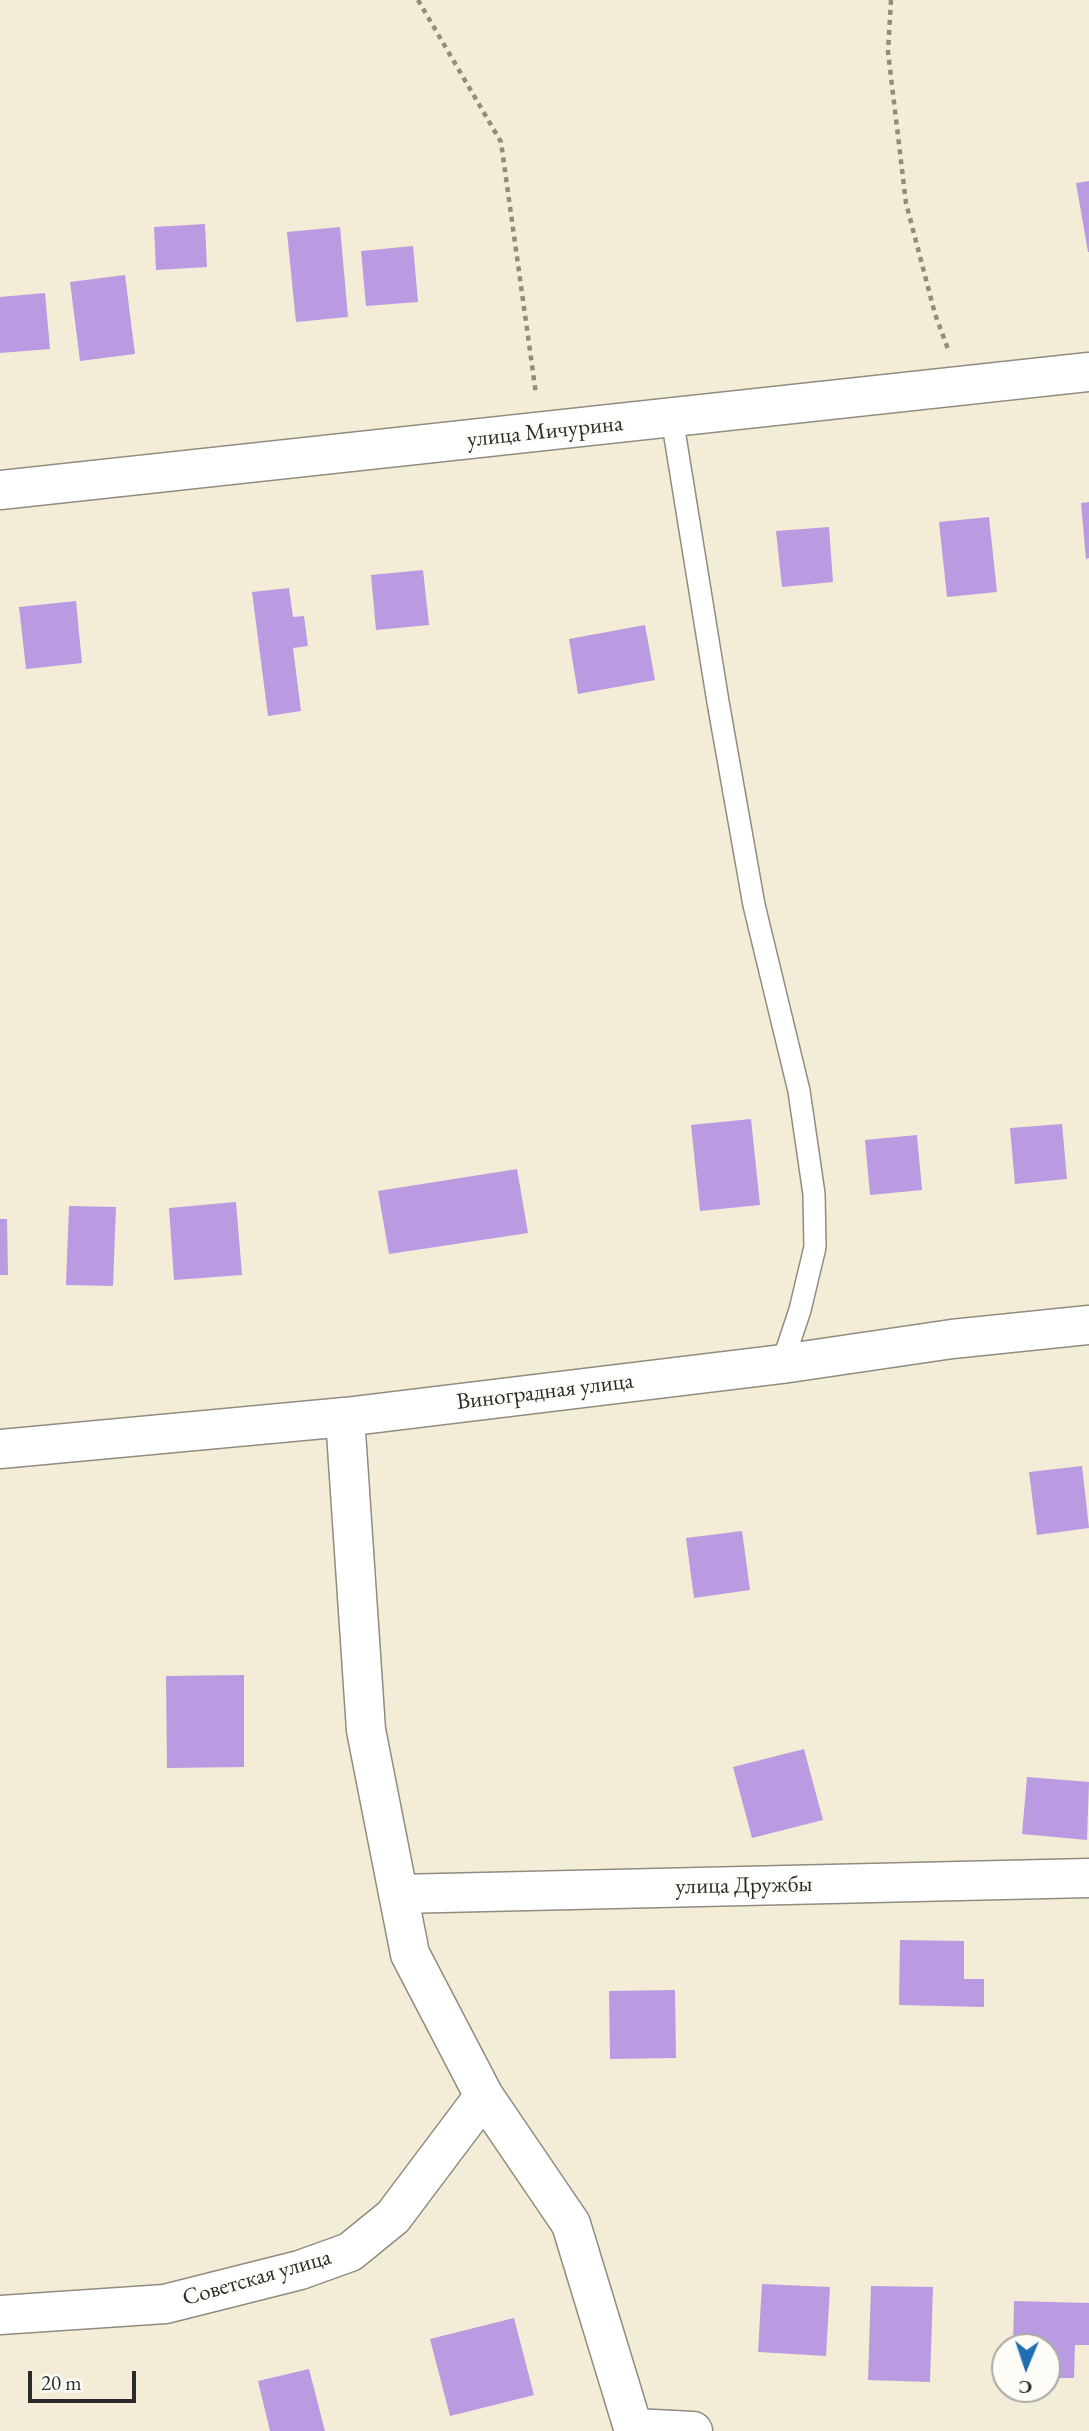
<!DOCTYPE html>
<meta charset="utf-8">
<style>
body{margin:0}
#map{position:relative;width:1089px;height:2431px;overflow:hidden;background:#f3ecd6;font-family:"EB Garamond",serif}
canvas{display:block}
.north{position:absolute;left:991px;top:2333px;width:70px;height:70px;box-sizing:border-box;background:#fdfcf7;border:2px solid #a9a8a5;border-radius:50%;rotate:182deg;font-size:19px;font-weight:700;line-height:28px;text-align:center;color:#2b2b2b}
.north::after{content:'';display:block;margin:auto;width:24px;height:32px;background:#1f6fb2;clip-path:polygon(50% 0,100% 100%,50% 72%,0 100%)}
.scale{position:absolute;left:28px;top:2371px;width:108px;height:32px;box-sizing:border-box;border:4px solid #2b2b2b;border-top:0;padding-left:9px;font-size:21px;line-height:24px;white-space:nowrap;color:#2b2b2b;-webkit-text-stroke:5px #fdfcf7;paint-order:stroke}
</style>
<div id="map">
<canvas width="1089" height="2431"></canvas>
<div class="north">С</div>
<div class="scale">20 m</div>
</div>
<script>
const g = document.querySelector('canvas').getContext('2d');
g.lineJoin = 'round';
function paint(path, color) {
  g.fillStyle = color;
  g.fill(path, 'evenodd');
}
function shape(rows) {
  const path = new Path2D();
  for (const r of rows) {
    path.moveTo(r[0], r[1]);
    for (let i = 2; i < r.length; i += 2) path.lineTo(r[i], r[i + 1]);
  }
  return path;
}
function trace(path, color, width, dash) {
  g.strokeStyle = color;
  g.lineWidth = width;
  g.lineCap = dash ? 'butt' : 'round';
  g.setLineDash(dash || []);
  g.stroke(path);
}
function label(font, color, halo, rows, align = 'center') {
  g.font = font + ' "EB Garamond",serif';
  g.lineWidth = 5;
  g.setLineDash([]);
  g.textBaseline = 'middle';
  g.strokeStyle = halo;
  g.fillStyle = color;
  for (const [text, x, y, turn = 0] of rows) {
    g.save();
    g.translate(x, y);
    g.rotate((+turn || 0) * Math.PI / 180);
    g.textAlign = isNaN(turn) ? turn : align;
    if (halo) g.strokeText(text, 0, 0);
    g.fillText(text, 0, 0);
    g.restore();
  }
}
paint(shape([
 [1089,181,1089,252,1088,252,1076,183],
 [205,224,207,267,156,270,154,227],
 [340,227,348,317,296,322,287,232],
 [413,246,418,302,366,306,361,251],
 [125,275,135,354,80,361,70,282],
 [45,293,50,349,0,353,0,297],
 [1089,502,1089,558,1086,559,1081,503],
 [989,517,997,592,947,597,939,522],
 [829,527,833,582,782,587,776,531],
 [423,570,429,625,376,630,371,575],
 [289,588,293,617,304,616,308,646,293,648,301,711,268,716,252,592],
 [76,601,82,663,26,669,19,607],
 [645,625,655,680,578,694,569,639],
 [751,1119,760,1205,700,1211,691,1125],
 [1062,1124,1067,1179,1015,1184,1010,1128],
 [917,1135,922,1190,870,1195,865,1140],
 [517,1169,528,1233,389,1254,378,1191],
 [236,1202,242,1275,174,1280,169,1208],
 [69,1206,116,1207,113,1286,66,1285],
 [0,1219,7,1219,8,1275,0,1275],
 [1082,1466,1089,1528,1037,1535,1029,1472],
 [742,1531,750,1590,694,1598,686,1538],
 [244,1675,244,1767,167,1768,166,1676],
 [804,1749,823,1820,752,1838,733,1767],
 [1027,1777,1089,1782,1087,1840,1022,1834],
 [900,1940,964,1941,964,1979,984,1979,984,2007,899,2005],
 [675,1990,676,2058,610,2059,609,1991],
 [762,2284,830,2287,826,2356,758,2352],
 [871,2286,933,2287,930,2382,868,2380],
 [1014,2301,1089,2303,1089,2345,1075,2345,1074,2378,1047,2378,1047,2347,1013,2347],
 [514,2318,534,2395,450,2416,430,2339],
 [309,2369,325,2431,270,2431,258,2381]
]), '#ba9be2');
const lane = shape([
 [672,418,718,702,754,905,799,1091,814,1194,815,1247,800,1310,782,1364]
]);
const street = shape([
 [0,490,1089,372],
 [345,1417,366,1730,410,1954,484,2096,571,2224,634,2431],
 [0,1449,345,1417,782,1364,952,1339,1089,1325],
 [398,1894,1089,1878],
 [0,2315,165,2304,300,2270,350,2252,393,2217,484,2096],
 [634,2428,693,2431]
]);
trace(lane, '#8f8c80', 24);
trace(street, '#8f8c80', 41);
trace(shape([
 [418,0,501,142,536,394],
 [891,0,888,52,906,203,935,314,948,349]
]), '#8f8c80', 4.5, [5, 5]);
trace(lane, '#fff', 21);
trace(street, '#fff', 38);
label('23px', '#2b2b2b', '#fdfcf7', [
 ["улица Мичурина",545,432,-6],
 ["Виноградная улица",545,1392,-7],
 ["улица Дружбы",744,1886,-1],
 ["Советская улица",257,2278,-16]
]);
</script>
